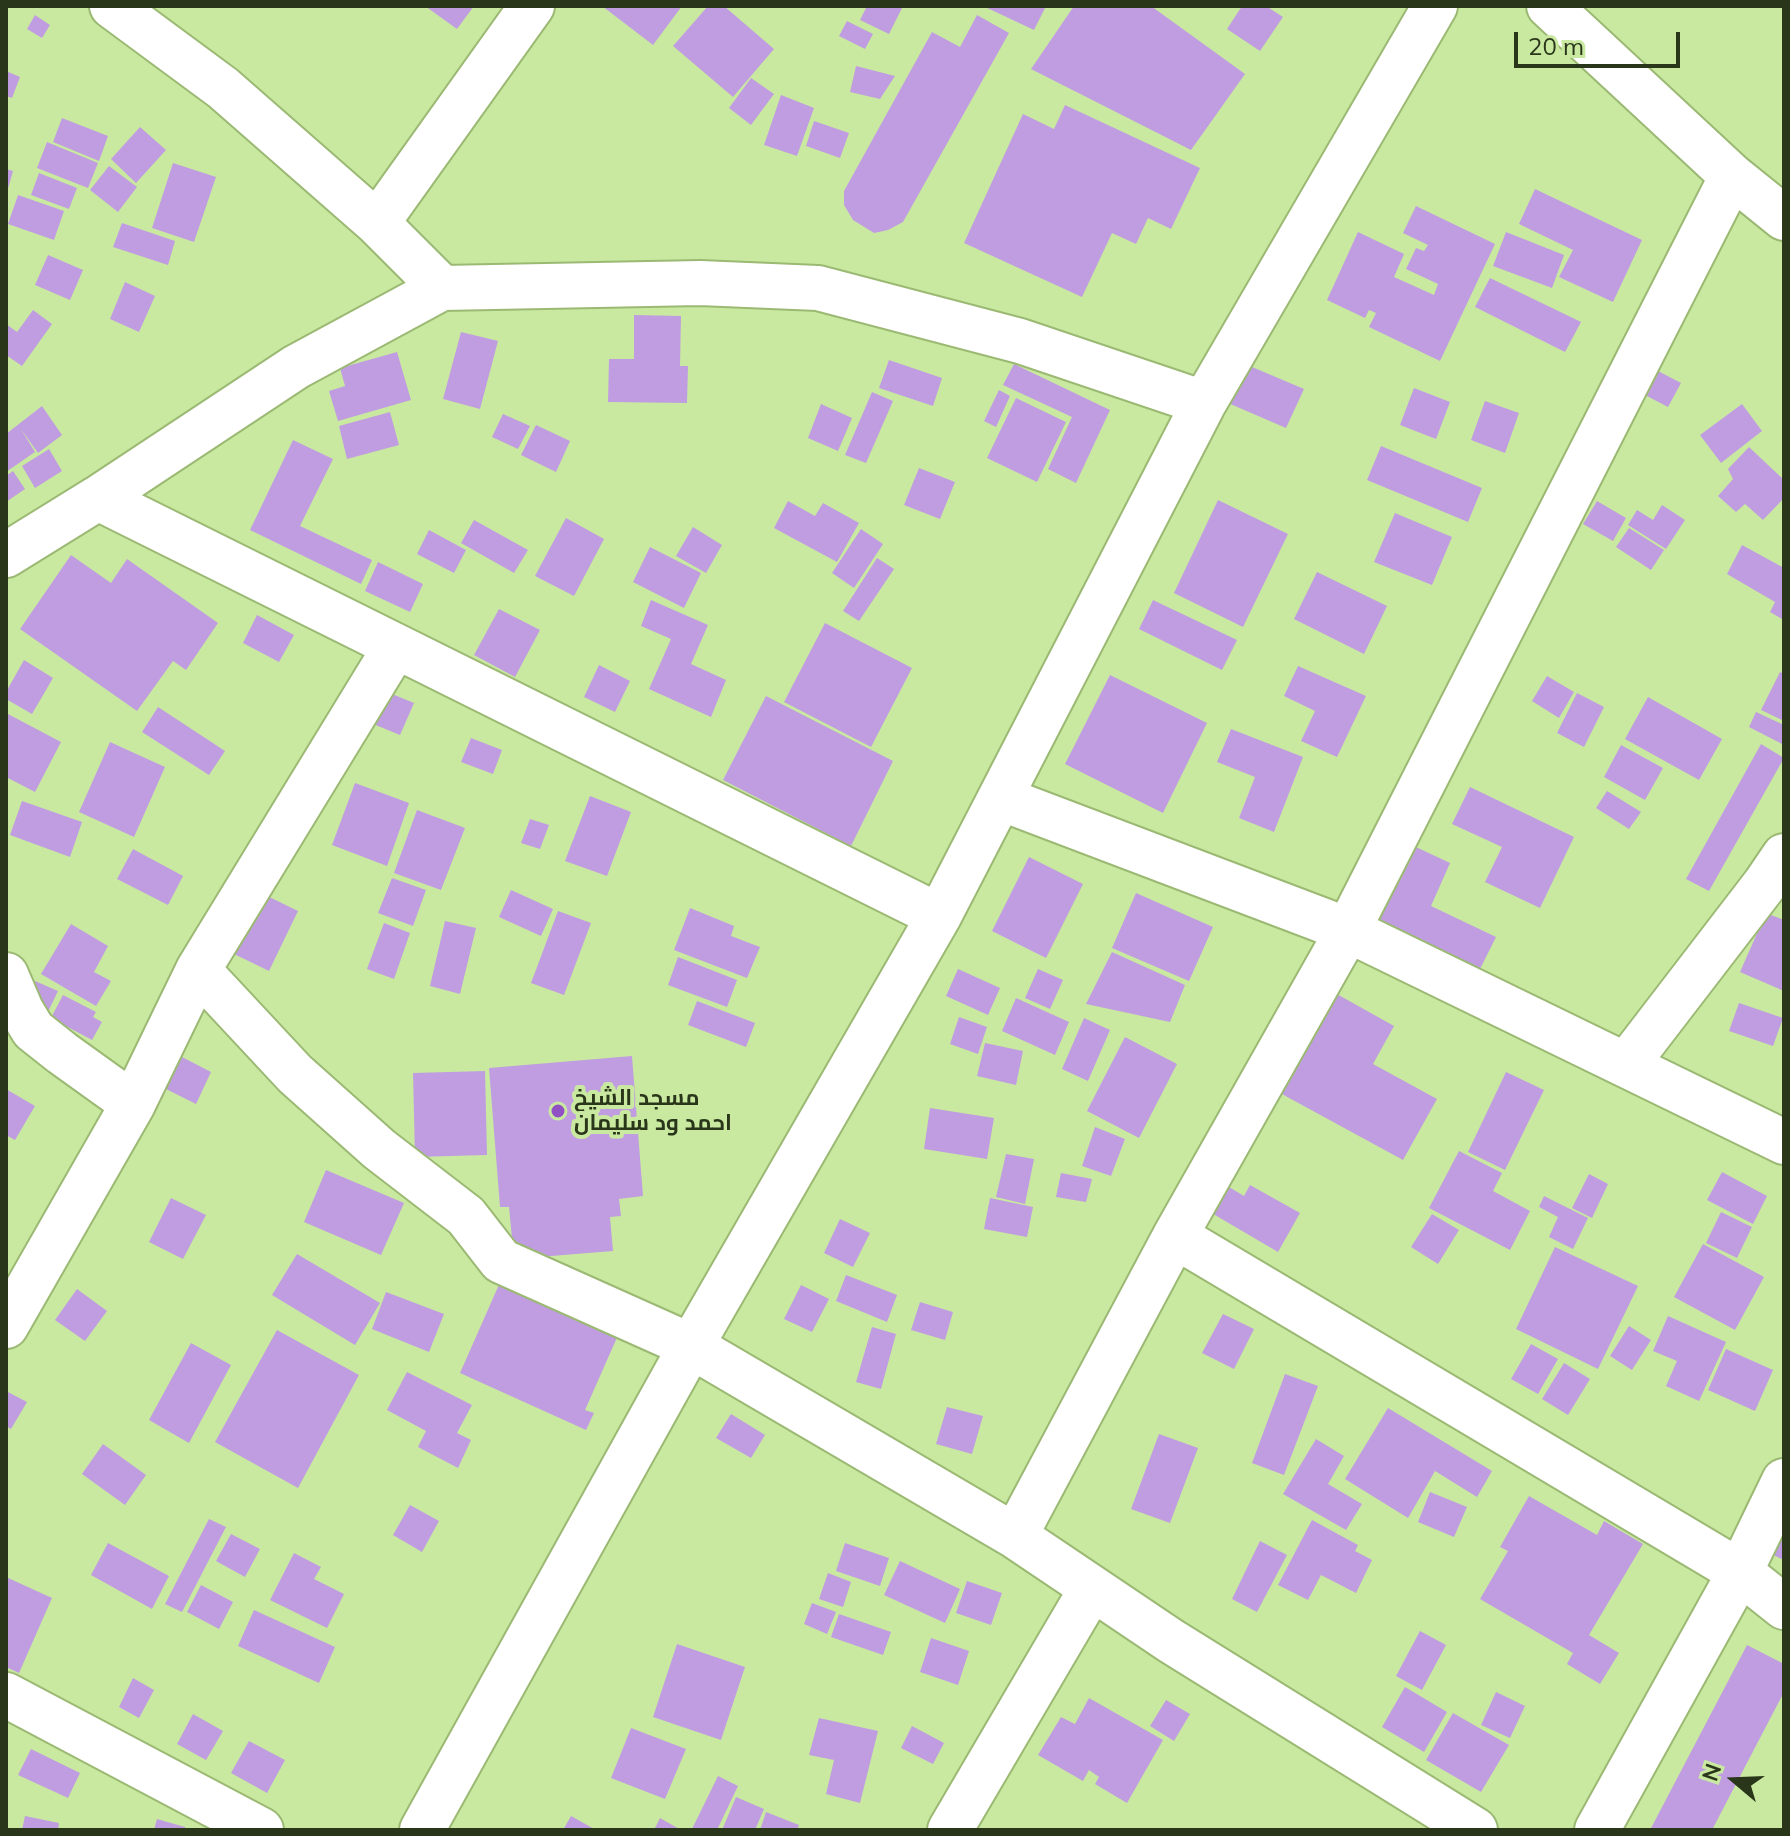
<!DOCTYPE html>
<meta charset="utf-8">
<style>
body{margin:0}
#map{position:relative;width:1790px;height:1836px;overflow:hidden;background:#c9e9a1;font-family:Mulish,sans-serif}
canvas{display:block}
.frame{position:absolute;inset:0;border:8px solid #2a3619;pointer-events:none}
.north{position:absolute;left:1694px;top:1740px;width:80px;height:80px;-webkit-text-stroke:6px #c9e9a1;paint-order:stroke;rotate:289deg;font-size:22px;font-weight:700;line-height:32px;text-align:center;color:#2a3619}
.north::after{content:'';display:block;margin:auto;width:28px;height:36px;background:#2a3619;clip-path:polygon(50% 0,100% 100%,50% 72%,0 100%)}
.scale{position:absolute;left:1514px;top:32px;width:166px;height:36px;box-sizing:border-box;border:4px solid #2a3619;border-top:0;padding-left:10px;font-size:24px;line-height:28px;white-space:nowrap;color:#2a3619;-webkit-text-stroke:6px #c9e9a1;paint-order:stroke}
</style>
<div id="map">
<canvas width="1790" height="1836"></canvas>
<div class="frame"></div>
<div class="north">N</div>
<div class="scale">20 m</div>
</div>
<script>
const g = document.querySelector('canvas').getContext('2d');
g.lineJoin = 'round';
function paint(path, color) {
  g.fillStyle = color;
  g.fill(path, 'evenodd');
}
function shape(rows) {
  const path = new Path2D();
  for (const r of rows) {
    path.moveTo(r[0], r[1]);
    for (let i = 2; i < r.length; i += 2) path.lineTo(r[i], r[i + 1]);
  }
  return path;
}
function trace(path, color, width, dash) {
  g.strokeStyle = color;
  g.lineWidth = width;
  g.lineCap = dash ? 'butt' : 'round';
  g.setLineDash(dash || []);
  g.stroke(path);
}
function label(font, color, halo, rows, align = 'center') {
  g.font = font + ' Mulish,Cairo,sans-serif';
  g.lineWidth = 8;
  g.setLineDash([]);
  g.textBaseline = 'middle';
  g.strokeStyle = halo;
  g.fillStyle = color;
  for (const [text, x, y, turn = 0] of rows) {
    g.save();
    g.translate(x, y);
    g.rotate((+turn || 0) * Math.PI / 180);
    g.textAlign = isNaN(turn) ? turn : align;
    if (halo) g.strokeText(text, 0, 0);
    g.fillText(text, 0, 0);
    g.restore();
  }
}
paint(shape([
 [425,6,474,6,457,29],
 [602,6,682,6,653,45],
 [708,6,724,6,774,49,733,97,673,46],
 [867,6,903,6,889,34,860,20],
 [983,6,1046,6,1034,30],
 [1074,6,1151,6,1245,74,1191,150,1031,69],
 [1242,6,1266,6,1283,17,1260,51,1227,29],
 [35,15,50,25,42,38,27,29],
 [977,15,1009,33,903,222,888,230,874,233,853,220,844,205,844,191,932,32,960,47],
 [847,21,873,34,865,49,839,36],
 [856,66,895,76,880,99,850,92],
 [6,71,20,77,12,98,6,96],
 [751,78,774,94,751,125,729,108],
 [781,95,814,108,797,156,764,145],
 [1065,105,1200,168,1171,229,1148,218,1136,244,1112,233,1082,297,964,243,1023,114,1054,129],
 [62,118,108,136,99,161,53,142],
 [814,121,849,133,840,158,806,146],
 [140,127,166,150,136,183,111,159],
 [47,142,98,163,88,188,37,168],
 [173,163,216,177,194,242,152,228],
 [109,166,137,187,118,212,90,190],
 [6,169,13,171,7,192,6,192],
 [39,173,77,188,69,209,31,195],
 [1535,189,1642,240,1613,302,1559,277,1573,250,1519,224],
 [18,195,64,211,54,240,8,224],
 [1416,206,1495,244,1440,361,1369,327,1376,313,1369,310,1365,318,1327,300,1358,232,1404,254,1394,277,1434,295,1438,284,1406,269,1416,248,1424,251,1428,245,1403,233],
 [122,223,175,241,168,265,113,247],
 [1506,232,1564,255,1552,288,1493,266],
 [48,255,83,270,70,300,35,285],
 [1490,278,1581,322,1565,352,1475,307],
 [125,282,155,296,139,332,110,319],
 [33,310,52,324,22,366,6,355,6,324,17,332],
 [634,315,681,316,680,366,688,366,687,403,608,402,609,359,634,359],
 [461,332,498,341,480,409,443,399],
 [397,352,411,400,338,421,329,391,345,386,340,368],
 [889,360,942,378,933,406,879,388],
 [1014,364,1110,410,1076,483,1048,469,1072,417,1003,385],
 [1245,364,1304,389,1286,428,1228,403],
 [1658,371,1681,383,1668,407,1645,395],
 [1414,388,1450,402,1436,439,1400,425],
 [999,390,1010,396,996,427,984,421],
 [872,392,893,401,866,463,845,455],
 [1016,398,1066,422,1037,482,987,458],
 [1485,401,1519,413,1505,453,1471,440],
 [821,404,852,418,838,451,808,438],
 [1742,404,1762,431,1721,463,1700,435],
 [42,406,62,435,38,453,21,429,35,452,6,472,6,434],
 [390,412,399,445,347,459,339,426],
 [503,414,530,426,518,449,492,437],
 [536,425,570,441,556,472,521,455],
 [293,440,333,459,300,526,372,560,361,584,250,530],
 [1381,446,1482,488,1468,522,1367,480],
 [1749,447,1784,480,1784,498,1763,520,1745,504,1736,512,1718,496,1733,479,1728,469],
 [49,449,62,471,35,488,22,466],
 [919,468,955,482,940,519,904,505],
 [13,471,25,489,6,502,6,476],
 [1218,500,1288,534,1243,627,1174,593],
 [788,501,815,516,823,503,859,523,837,562,774,528],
 [1597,501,1626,518,1613,541,1583,524],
 [1662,505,1685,520,1666,549,1628,525,1637,510,1653,520],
 [1395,513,1452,537,1432,585,1374,562],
 [566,518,604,539,574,596,535,576],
 [474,520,528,550,514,573,461,543],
 [693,527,722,545,706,573,676,556],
 [1629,528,1664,550,1651,570,1616,547],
 [861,529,883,544,854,588,832,573],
 [429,530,466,550,454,573,417,554],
 [1742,545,1784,568,1784,615,1782,619,1770,612,1775,602,1727,574],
 [650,547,701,573,684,608,633,582],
 [71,555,111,583,127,559,218,623,186,670,173,661,137,711,20,629],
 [877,558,894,569,859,621,843,611],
 [378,562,423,584,410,612,365,591],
 [1317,572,1387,606,1364,654,1294,619],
 [651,600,708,625,691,664,726,680,711,717,649,689,671,639,641,626],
 [1153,600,1237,640,1222,670,1139,629],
 [499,609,540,630,515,677,474,655],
 [257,615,294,635,279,662,243,643],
 [825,623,912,668,871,747,784,702],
 [24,660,53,678,32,714,6,699,6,692],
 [599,665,630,681,615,712,584,697],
 [1298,666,1366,696,1337,757,1301,741,1315,711,1284,696],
 [1780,672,1784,674,1784,721,1761,710],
 [1110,675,1207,723,1163,813,1065,764],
 [1547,676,1574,692,1559,718,1532,701],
 [375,687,414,703,400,735,361,719],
 [1577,693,1604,707,1584,747,1557,733],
 [766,696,893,761,851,846,723,780],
 [1648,697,1722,739,1699,780,1625,739],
 [158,707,225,751,209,775,142,732],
 [1756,712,1784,725,1784,745,1749,727],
 [6,713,61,742,35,792,6,777],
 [1231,729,1303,757,1274,832,1239,818,1255,777,1217,762],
 [471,738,502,750,493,774,461,762],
 [110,742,165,767,134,837,79,812],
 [1761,744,1784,758,1709,891,1686,879],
 [1621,745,1663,768,1645,800,1604,777],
 [355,783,409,803,387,866,332,845],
 [1470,787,1574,837,1540,908,1485,882,1502,847,1452,824],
 [1607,791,1641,812,1629,829,1596,808],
 [590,796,631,812,607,876,565,861],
 [22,801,82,822,70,857,10,835],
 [417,810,465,828,441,890,394,873],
 [530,819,549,825,540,849,521,843],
 [1401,840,1450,863,1431,906,1496,937,1477,975,1363,922],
 [133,849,183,876,168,905,117,879],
 [1029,857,1083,884,1046,958,992,931],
 [392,878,426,890,413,926,378,913],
 [511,890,553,909,541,936,499,917],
 [259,892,298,911,269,971,234,954],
 [1136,893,1213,927,1189,981,1112,948],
 [690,908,734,926,731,936,760,947,747,978,674,950],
 [558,911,591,923,564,995,531,983],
 [1766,913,1784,920,1784,991,1740,972],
 [445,921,476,928,460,994,430,986],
 [384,923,410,933,394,979,367,969],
 [71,924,108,946,94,972,111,981,96,1006,41,974],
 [1112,952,1185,985,1170,1022,1086,1004],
 [678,957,737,980,727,1007,668,985],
 [958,969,1000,988,988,1015,946,996],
 [1038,969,1063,980,1050,1009,1025,998],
 [35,981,58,991,46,1016,23,1005],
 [1335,993,1394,1026,1373,1064,1437,1099,1403,1160,1280,1093],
 [63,995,96,1012,93,1017,102,1022,92,1040,51,1018],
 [1016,998,1069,1022,1055,1055,1002,1031],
 [697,1001,755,1023,746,1047,688,1025],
 [1739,1003,1783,1018,1773,1046,1729,1031],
 [959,1017,987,1027,978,1054,950,1044],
 [1084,1018,1110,1030,1088,1081,1062,1069],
 [1125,1037,1177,1064,1139,1138,1087,1111],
 [985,1043,1023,1051,1016,1085,977,1076],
 [632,1056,643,1196,619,1199,621,1216,610,1217,613,1251,514,1259,509,1207,500,1207,489,1068],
 [182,1057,211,1072,196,1104,166,1089],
 [485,1071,487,1155,415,1157,413,1073],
 [1506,1072,1544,1090,1505,1170,1468,1152],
 [6,1089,35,1106,15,1140,6,1135],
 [930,1108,994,1118,987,1159,924,1149],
 [1095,1127,1125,1139,1111,1176,1082,1166],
 [1459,1151,1502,1173,1493,1191,1530,1211,1510,1250,1429,1208],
 [1006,1154,1034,1159,1025,1204,996,1197],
 [326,1170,404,1203,381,1255,304,1222],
 [1722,1172,1767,1196,1753,1224,1707,1200],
 [1061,1173,1092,1179,1086,1202,1056,1197],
 [1589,1174,1608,1184,1592,1218,1572,1208],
 [1219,1181,1244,1196,1250,1185,1300,1213,1278,1252,1203,1208],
 [1544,1196,1588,1218,1573,1249,1549,1237,1558,1217,1539,1207],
 [171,1198,206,1215,183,1259,149,1242],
 [990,1198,1033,1207,1027,1237,984,1229],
 [1721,1212,1752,1227,1737,1258,1706,1243],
 [1432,1214,1459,1230,1438,1264,1411,1247],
 [840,1219,870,1233,853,1267,824,1253],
 [1703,1244,1764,1277,1735,1330,1674,1297],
 [1555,1247,1638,1286,1598,1369,1516,1329],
 [297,1254,380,1303,355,1345,272,1295],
 [505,1271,623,1324,585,1410,594,1413,586,1430,460,1373],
 [846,1275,897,1295,887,1322,836,1301],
 [801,1285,829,1299,812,1332,784,1319],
 [77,1289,107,1311,85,1341,55,1320],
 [386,1292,444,1314,429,1352,372,1329],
 [920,1302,953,1312,945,1340,911,1330],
 [1223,1314,1254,1329,1234,1369,1202,1353],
 [1668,1316,1726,1342,1699,1401,1666,1386,1677,1361,1653,1351],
 [1629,1326,1651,1340,1632,1370,1610,1356],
 [872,1327,896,1334,881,1389,856,1382],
 [277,1330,359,1375,298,1488,215,1442],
 [191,1343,231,1365,189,1443,149,1420],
 [1531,1344,1558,1359,1538,1394,1511,1379],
 [1726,1349,1773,1370,1755,1411,1708,1390],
 [1564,1363,1590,1379,1568,1415,1542,1399],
 [407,1372,472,1405,457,1433,471,1440,458,1468,418,1447,426,1431,387,1410],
 [1285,1374,1318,1386,1284,1475,1252,1463],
 [6,1391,27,1402,11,1429,6,1426],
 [947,1407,983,1416,972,1454,936,1444],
 [1388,1408,1492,1471,1477,1497,1435,1471,1408,1518,1345,1479],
 [731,1414,765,1435,751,1458,716,1438],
 [1159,1434,1198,1448,1170,1523,1131,1509],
 [1316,1439,1344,1456,1328,1484,1362,1504,1346,1530,1283,1494],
 [103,1444,146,1475,125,1505,82,1474],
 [1430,1492,1467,1507,1454,1537,1418,1522],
 [1529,1496,1597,1535,1604,1521,1643,1544,1589,1635,1619,1653,1600,1684,1567,1664,1573,1653,1480,1599,1508,1551,1500,1547],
 [410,1505,439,1521,422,1552,393,1535],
 [209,1519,226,1527,182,1612,165,1604],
 [1312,1520,1358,1545,1355,1551,1372,1560,1356,1593,1321,1575,1308,1600,1278,1585],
 [1784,1526,1784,1560,1771,1554],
 [231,1534,260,1549,245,1577,216,1561],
 [1260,1541,1287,1555,1257,1612,1232,1599],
 [108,1543,169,1576,152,1609,91,1575],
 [845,1543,889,1558,880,1586,836,1571],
 [294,1553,321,1567,314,1579,344,1594,327,1628,270,1600],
 [900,1561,960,1589,945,1623,884,1595],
 [828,1573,851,1582,843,1607,819,1599],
 [6,1577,52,1598,19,1673,6,1667],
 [967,1581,1002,1593,991,1625,956,1613],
 [201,1585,233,1602,219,1629,187,1612],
 [812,1603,836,1612,827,1634,804,1624],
 [254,1610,335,1647,319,1683,238,1646],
 [839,1614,891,1632,883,1655,831,1637],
 [1420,1631,1446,1645,1422,1690,1396,1676],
 [931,1638,969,1651,958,1685,920,1672],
 [677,1644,745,1667,721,1740,653,1717],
 [1747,1645,1784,1664,1784,1692,1712,1830,1650,1830],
 [133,1678,154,1690,139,1718,119,1707],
 [1405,1687,1447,1712,1424,1752,1382,1727],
 [1496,1692,1525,1706,1510,1738,1481,1725],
 [1089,1698,1163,1740,1127,1803,1095,1784,1099,1777,1089,1770,1083,1781,1038,1755,1061,1717,1075,1724],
 [1166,1700,1190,1714,1174,1741,1150,1726],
 [1453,1713,1509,1745,1481,1792,1426,1760],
 [193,1714,223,1731,206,1760,177,1744],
 [819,1718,878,1731,860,1803,826,1794,834,1760,809,1755],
 [912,1726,944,1743,933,1764,901,1748],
 [631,1728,686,1749,665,1799,611,1778],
 [249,1741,285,1760,267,1793,231,1773],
 [31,1749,80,1773,68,1798,18,1775],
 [718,1776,738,1786,717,1830,693,1830,692,1829],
 [736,1797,764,1809,755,1830,722,1830],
 [766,1812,799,1825,797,1830,760,1830],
 [25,1816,59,1823,58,1830,22,1830],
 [571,1816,596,1830,563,1830],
 [660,1818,681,1830,654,1830],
 [157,1819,185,1827,185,1830,154,1830]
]), '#c09de0');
const minor = shape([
 [112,6,223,88,377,223,442,288],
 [1549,6,1732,176,1784,218],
 [377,223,532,6],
 [98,498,939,916],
 [6,555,98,498,296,367,442,288,700,283,818,288,1020,341,1204,403],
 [1000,798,1348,930,1784,1142],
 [198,970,295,1074,379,1149,466,1216,501,1261,691,1346,1015,1536,1171,1641,1475,1830],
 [6,975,21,1010,33,1030,62,1053,133,1104],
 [1626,1065,1765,884,1784,856],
 [1175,1236,1740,1572,1784,1607],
 [6,1326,133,1104,198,970,396,646],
 [1015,1536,1175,1236,1348,930,1732,176],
 [6,1695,261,1830],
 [422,1830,691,1346,939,916,1204,403,1435,6],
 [950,1830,1092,1588],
 [1597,1830,1740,1572,1784,1481]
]);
trace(minor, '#9bb973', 48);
trace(minor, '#fff', 44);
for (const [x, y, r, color] of [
 [558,1111,8,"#9250c5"]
]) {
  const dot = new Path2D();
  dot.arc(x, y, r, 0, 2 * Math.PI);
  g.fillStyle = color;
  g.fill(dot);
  trace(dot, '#c9e9a1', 3);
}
label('bold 22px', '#2a3619', '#c9e9a1', [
 ["مسجد الشيخ",574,1098],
 ["احمد ود سليمان",574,1123]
], 'left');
</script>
